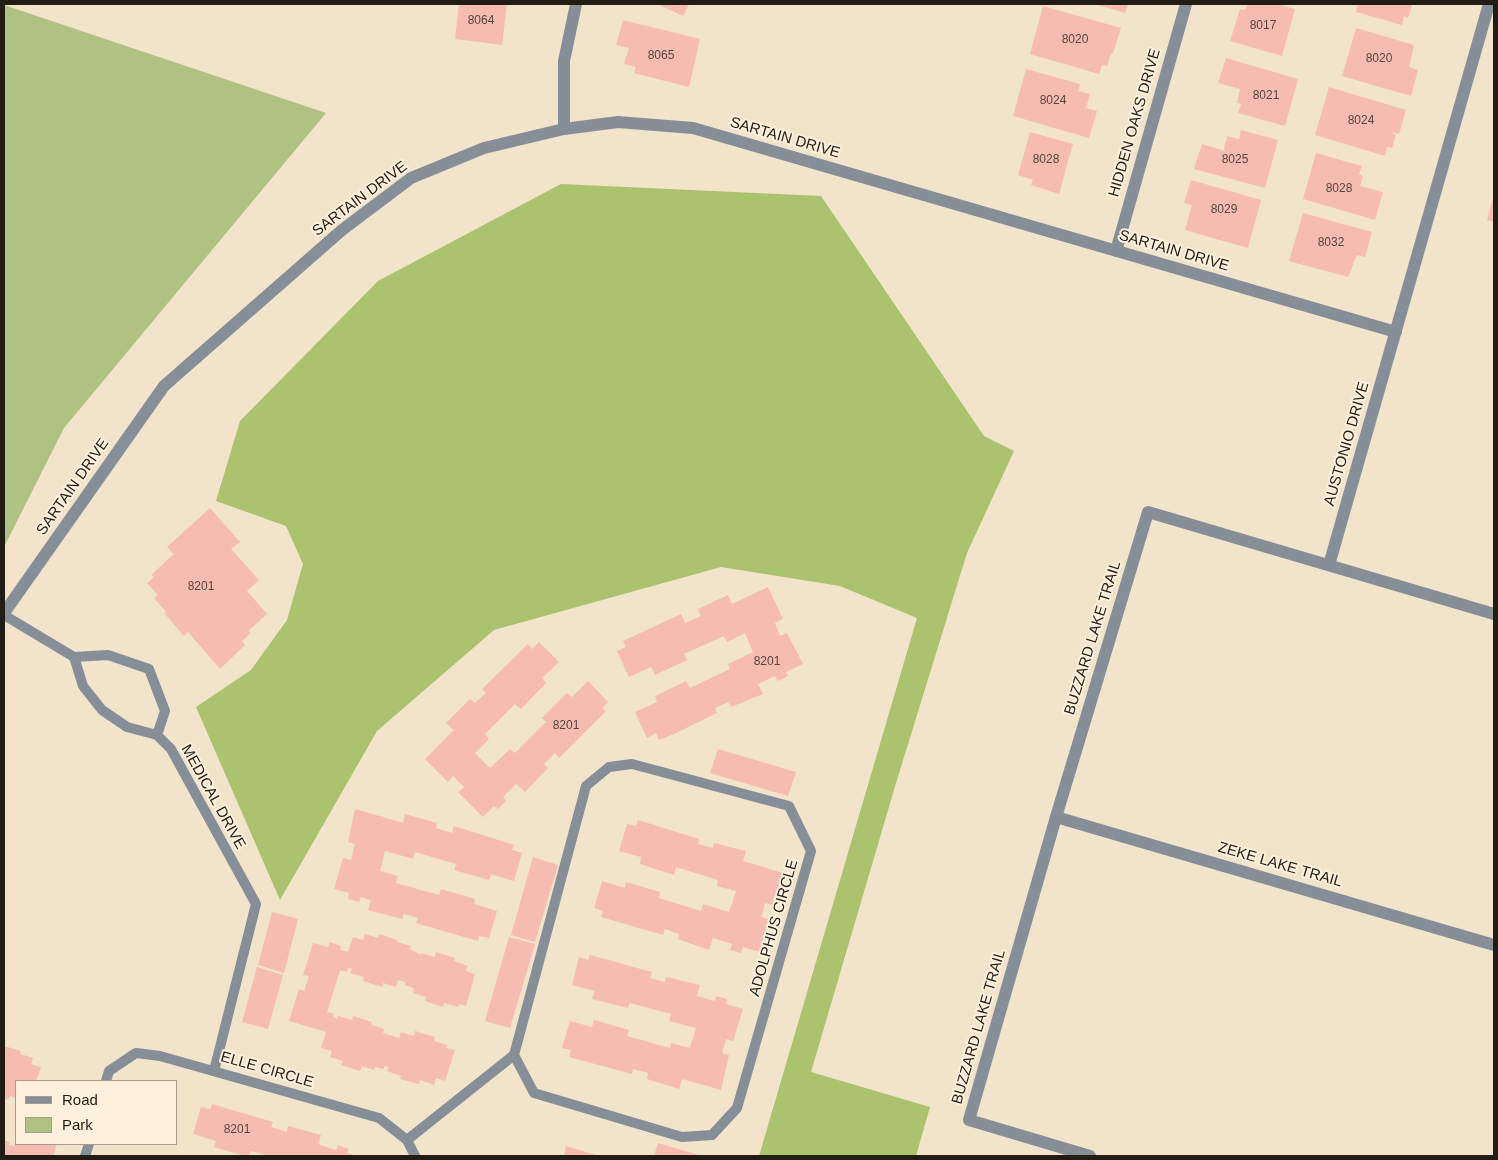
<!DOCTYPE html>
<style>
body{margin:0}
#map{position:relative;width:1498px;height:1160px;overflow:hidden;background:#f2e3cb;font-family:Helvetica,sans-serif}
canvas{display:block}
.frame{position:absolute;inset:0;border:5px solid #221d14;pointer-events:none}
.legend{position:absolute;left:15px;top:1080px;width:162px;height:65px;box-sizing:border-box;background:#fdf1dd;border:1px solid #a59c8d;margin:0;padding:6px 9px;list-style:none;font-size:15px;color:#221d14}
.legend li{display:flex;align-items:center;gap:10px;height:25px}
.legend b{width:25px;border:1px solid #a59c8d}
</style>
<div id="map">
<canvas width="1498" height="1160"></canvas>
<div class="frame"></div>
<ul class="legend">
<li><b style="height:6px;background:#868e97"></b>Road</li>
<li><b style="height:14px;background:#afc282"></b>Park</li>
</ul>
</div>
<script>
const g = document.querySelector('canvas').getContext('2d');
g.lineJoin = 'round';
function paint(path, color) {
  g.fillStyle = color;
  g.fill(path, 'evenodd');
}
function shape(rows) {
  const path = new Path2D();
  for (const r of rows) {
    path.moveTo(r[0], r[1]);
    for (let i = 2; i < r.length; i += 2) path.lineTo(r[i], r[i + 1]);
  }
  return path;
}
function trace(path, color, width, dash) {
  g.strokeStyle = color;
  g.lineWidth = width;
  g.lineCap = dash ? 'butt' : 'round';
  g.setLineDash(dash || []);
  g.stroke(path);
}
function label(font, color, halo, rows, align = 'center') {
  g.font = font + ' Helvetica,sans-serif';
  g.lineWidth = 4;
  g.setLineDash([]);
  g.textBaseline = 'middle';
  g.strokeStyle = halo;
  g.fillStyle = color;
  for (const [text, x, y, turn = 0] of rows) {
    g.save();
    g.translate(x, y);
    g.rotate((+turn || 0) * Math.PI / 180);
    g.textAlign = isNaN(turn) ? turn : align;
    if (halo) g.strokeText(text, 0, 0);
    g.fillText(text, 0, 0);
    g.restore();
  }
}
paint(shape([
 [4,5,326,113,64,428,4,547]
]), '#afc282');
paint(shape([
 [561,184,821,196,984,436,1014,451,967,553,896,783,811,1072,930,1107,916,1156,759,1156,917,618,840,586,721,567,494,630,377,731,280,900,196,707,251,670,287,620,303,564,286,526,216,501,240,421,378,281]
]), '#abc36e');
paint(shape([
 [459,4,507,4,502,45,455,39],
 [657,4,689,4,683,16],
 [1095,4,1128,4,1125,13],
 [1247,4,1276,4,1295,9,1282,56,1230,41,1240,9,1245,10],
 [1358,4,1411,4,1412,5,1408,18,1404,16,1402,25,1356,12],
 [1043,6,1121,28,1113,53,1111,53,1107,66,1102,65,1099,74,1030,54],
 [623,20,700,39,689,87,634,73,636,67,624,64,629,48,616,45],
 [1356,28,1414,45,1409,67,1418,70,1411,96,1342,76],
 [1226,58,1298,79,1285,126,1238,113,1241,104,1237,103,1240,89,1218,83],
 [1026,69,1080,84,1078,91,1090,94,1086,108,1097,111,1089,138,1013,116],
 [1329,87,1406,110,1399,134,1391,132,1396,135,1392,148,1387,147,1385,156,1315,135],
 [1241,130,1278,140,1265,188,1194,169,1202,144,1225,151,1224,148,1227,136,1239,139],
 [1030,132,1073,144,1059,194,1031,185,1033,180,1018,175],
 [1316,153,1362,166,1359,174,1363,176,1360,186,1383,192,1375,220,1303,199],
 [1191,180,1261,200,1248,248,1185,230,1192,205,1184,203],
 [1494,194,1494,222,1487,220],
 [1303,213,1372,232,1365,257,1357,255,1348,277,1289,261],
 [210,508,240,542,231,549,259,580,247,591,267,614,248,631,251,633,242,641,245,645,220,669,188,632,184,636,164,613,166,612,154,598,158,595,147,583,154,577,151,575,174,554,167,547],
 [768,587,783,619,775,623,780,636,787,633,803,664,786,672,788,676,778,681,775,676,758,684,763,694,731,707,728,702,715,708,717,713,674,734,659,740,656,733,647,738,635,712,657,702,655,696,686,681,690,688,730,669,728,664,753,652,745,633,727,642,724,636,684,654,687,660,655,675,651,667,629,677,617,651,626,647,623,641,681,614,685,623,701,616,698,609,728,595,732,604],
 [539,642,559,662,542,678,546,683,521,709,515,704,485,734,489,739,475,753,490,768,510,749,515,753,546,722,542,718,567,693,572,697,588,681,608,702,602,708,606,711,559,758,555,753,544,764,548,768,525,792,516,784,503,797,506,801,498,809,494,806,483,817,458,792,464,787,453,776,448,782,425,759,454,730,446,723,470,699,475,703,486,693,482,689,528,644,532,649],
 [718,749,796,772,788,796,710,773],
 [355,809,403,823,405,814,437,823,436,828,452,833,454,826,514,845,512,850,522,853,514,881,491,874,489,880,454,870,456,864,415,852,413,859,385,851,380,871,398,876,396,883,439,895,441,889,475,899,474,904,497,911,489,938,479,936,478,941,416,923,418,918,404,914,402,919,368,910,371,900,361,897,359,902,348,899,349,893,334,889,343,858,351,860,355,844,348,842],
 [638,820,699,839,698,844,713,848,714,843,746,851,743,861,783,873,772,905,765,903,761,917,769,919,760,952,743,947,741,953,730,950,732,944,713,938,709,950,678,939,679,934,665,929,663,935,601,917,603,911,594,908,602,881,625,888,626,882,660,892,659,898,701,911,703,904,729,912,736,891,717,886,718,880,676,867,674,875,640,864,641,857,619,851,627,824,636,826],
 [533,857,558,865,535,942,511,935],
 [272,912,298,919,284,973,258,965],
 [365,934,378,938,379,934,397,940,397,942,411,946,410,949,421,955,421,953,435,957,436,952,455,958,454,961,468,966,466,971,475,974,466,1006,459,1004,458,1007,444,1003,443,1007,425,1001,426,997,413,993,414,988,405,985,405,982,398,980,396,987,383,983,382,987,363,981,364,977,350,973,352,969,348,968,347,972,340,970,327,1012,334,1014,333,1017,337,1019,338,1016,352,1020,353,1016,372,1022,371,1025,384,1029,383,1033,399,1038,401,1032,414,1036,415,1031,435,1037,434,1041,447,1045,446,1048,455,1050,445,1081,436,1078,434,1085,420,1080,419,1084,400,1079,401,1076,387,1071,389,1067,385,1066,383,1069,375,1067,374,1070,362,1066,360,1071,341,1065,343,1061,330,1057,332,1051,321,1048,326,1032,289,1021,299,989,304,991,309,976,303,975,313,943,328,947,330,942,341,946,340,950,348,952,353,937,363,940],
 [509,937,535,944,510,1028,485,1021],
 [590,955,652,972,650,978,665,982,666,977,700,985,697,996,715,1001,716,996,727,999,726,1004,743,1009,733,1041,726,1039,722,1053,729,1055,721,1090,682,1079,679,1089,647,1079,648,1073,633,1069,632,1074,569,1057,571,1050,562,1048,570,1021,592,1027,594,1020,629,1030,627,1036,670,1048,671,1043,690,1048,696,1028,669,1021,671,1014,630,1003,628,1008,592,999,595,991,572,985,579,957,588,960],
 [257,967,283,975,268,1029,242,1022],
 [4,1046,21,1051,20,1054,33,1058,31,1064,41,1067,36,1081,16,1081,16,1098,10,1096,8,1100,4,1098],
 [212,1104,273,1122,271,1127,287,1132,288,1126,321,1135,318,1144,336,1150,338,1145,349,1149,347,1153,356,1156,269,1156,251,1151,249,1156,245,1156,214,1147,216,1141,193,1134,201,1107,210,1109],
 [4,1140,10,1142,9,1145,14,1146,15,1144,21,1145,57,1144,53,1156,4,1156],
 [658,1143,702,1156,654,1156],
 [566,1146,599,1156,564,1156]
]), '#f6bcb2');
trace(shape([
 [4,615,74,657,83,686,102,710,127,727,157,735,171,749,256,904,214,1071],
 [74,657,108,655,149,669,165,711,157,735],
 [106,1081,109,1071,136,1053,160,1056,379,1118,407,1140,415,1156],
 [407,1140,514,1055,586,786,609,767,632,764,789,806,811,851,737,1108,712,1135,682,1137,534,1093,514,1055],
 [85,1156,89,1144]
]), '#868e97', 10);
trace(shape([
 [564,129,564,61,576,4],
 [1116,251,1186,4],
 [1329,565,1489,4],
 [4,613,164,386,342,230,411,178,484,148,564,129,618,122,693,128,1396,332],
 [1056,817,1494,945],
 [1090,1156,969,1120,1056,817,1148,512,1494,614]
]), '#868e97', 12);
label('12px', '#57453c', null, [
 ["8064",481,21],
 ["8017",1263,26],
 ["8020",1075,40],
 ["8065",661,56],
 ["8020",1379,59],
 ["8021",1266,96],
 ["8024",1053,101],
 ["8024",1361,121],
 ["8028",1046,160],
 ["8025",1235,160],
 ["8028",1339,189],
 ["8029",1224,210],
 ["8032",1331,243],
 ["8201",201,587],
 ["8201",767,662],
 ["8201",566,726],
 ["8201",237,1130]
]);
label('15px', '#221d14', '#fdf1dd', [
 ["HIDDEN OAKS DRIVE",1135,123,-74],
 ["SARTAIN DRIVE",785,138,16],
 ["SARTAIN DRIVE",360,199,-37],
 ["SARTAIN DRIVE",1174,251,16],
 ["AUSTONIO DRIVE",1347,444,-74],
 ["SARTAIN DRIVE",73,487,-55],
 ["BUZZARD LAKE TRAIL",1093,638,-73],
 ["MEDICAL DRIVE",213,797,61],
 ["ZEKE LAKE TRAIL",1280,865,16],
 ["ADOLPHUS CIRCLE",774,928,-74],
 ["BUZZARD LAKE TRAIL",979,1027,-74],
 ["ELLE CIRCLE",267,1070,16]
]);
</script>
